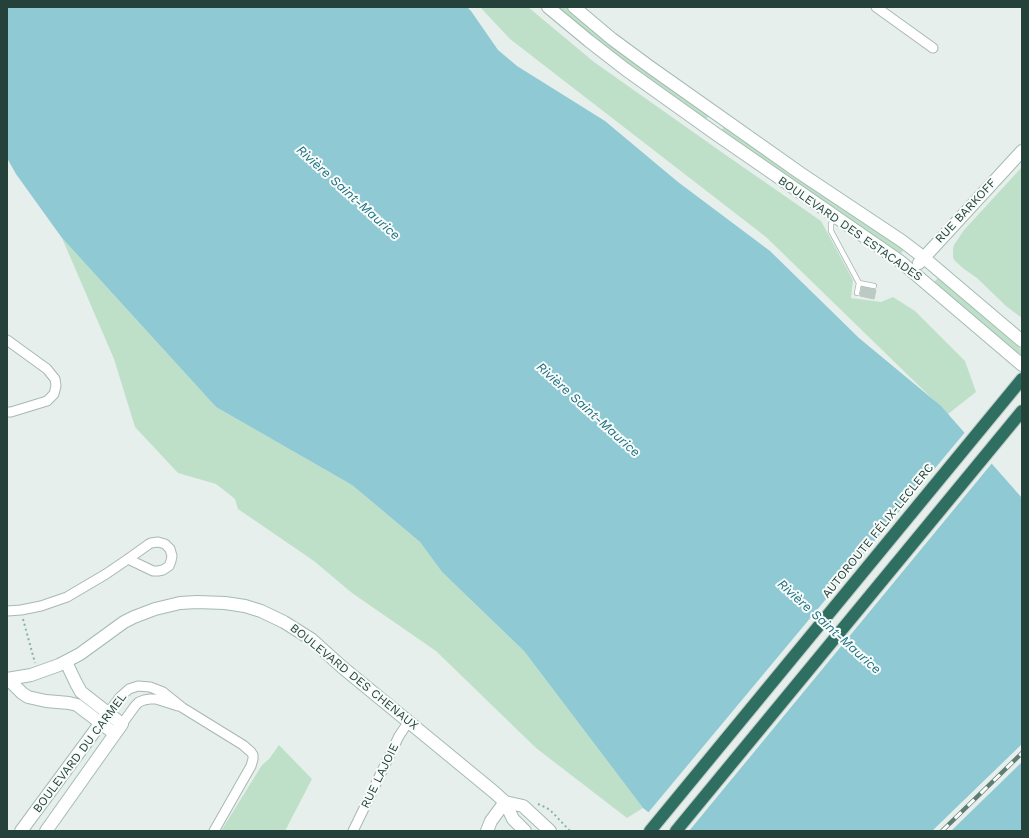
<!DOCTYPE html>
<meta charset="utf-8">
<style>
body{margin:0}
#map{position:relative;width:1029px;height:838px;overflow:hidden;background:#e6efeb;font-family:"Work Sans",sans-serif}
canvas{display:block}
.frame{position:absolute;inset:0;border:8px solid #24423a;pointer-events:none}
</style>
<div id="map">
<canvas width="1029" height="838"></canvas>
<div class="frame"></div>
</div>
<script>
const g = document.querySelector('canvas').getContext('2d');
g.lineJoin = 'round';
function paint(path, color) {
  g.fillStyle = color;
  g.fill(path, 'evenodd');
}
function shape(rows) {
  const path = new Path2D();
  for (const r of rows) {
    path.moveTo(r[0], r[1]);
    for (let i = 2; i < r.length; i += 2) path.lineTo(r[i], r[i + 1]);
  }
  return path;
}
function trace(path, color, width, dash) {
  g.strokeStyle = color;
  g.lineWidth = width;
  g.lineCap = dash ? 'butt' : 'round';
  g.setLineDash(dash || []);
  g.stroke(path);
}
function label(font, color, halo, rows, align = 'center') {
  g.font = font + ' "Work Sans",sans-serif';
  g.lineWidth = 4;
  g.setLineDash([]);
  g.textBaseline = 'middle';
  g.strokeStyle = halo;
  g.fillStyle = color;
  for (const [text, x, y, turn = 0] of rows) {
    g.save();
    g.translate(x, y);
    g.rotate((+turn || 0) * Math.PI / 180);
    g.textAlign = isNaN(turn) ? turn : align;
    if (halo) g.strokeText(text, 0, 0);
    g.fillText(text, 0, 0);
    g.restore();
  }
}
paint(shape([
 [480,7,528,7,594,62,730,158,821,221,853,280,851,298,881,302,893,297,915,311,965,361,976,392,948,414,766,237,510,39],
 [556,7,566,7,598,34,709,115,705,121,605,48],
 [725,125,904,249,900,255,721,131],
 [1022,167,1022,318,1006,306,977,278,964,269,955,261,953,257,953,249,954,245,964,230],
 [62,238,216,407,352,485,420,542,442,572,524,651,643,808,627,818,536,748,436,651,352,593,314,561,238,509,235,499,216,484,178,473,135,427,114,359],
 [938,278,1022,350,1022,356,1021,358,933,283],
 [279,745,312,779,285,831,221,831,262,765,269,759]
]), '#bfe0c8');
paint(shape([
 [7,7,467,7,471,11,498,50,517,66,605,121,678,182,770,251,859,338,941,406,1022,498,1022,831,668,831,657,819,643,808,524,651,442,572,420,542,352,485,216,407,62,238,16,174,7,158]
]), '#8ec9d4');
paint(shape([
 [966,431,993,462,689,831,666,831,656,820,647,814],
 [1022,744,1022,762,951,831,932,831]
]), '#e6efeb');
const building = shape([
 [862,287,876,290,874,299,860,296,862,287]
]);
paint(building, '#bbcac4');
trace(building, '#b8c9c2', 1);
const lane = shape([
 [835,217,831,224,831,231,859,283,874,286],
 [857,293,859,283]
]);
const street = shape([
 [876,7,933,48],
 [7,340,47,369,55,379,56,386,54,394,47,401,11,412,7,412],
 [7,611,21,610,41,606,67,597,106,574,128,559,149,544,151,543,158,542,165,544,170,549,172,556,171,561,169,566,163,570,158,571,153,571,128,559],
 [108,713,120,697,129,689,138,686,150,687,163,692,183,708,243,745,251,752,253,755,253,759,251,766,214,831],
 [122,724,135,706,139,702,144,700,150,699,156,699,178,706],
 [353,831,399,736,409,721]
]);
const secondary = shape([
 [548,7,589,41,625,69,716,134,901,262,1022,365],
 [574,7,612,39,650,67,800,173,902,241,923,257,1022,341],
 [919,263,1022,151],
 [7,679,31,675,59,665,80,654,124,622,134,617,155,609,180,603,197,602,225,603,245,606,261,611,284,622,311,639,342,667,494,792,505,802,513,819,525,831],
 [8,679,22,693,28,697,46,701,69,703,77,705,115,734],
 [505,802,523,806,550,831],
 [21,831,108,713],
 [46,831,122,724,81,692,76,683,66,662],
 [487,831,491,821,505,802]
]);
const highway = shape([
 [650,831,1022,379],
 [676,831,1022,411]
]);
trace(lane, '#a8b8b2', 6);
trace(street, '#a8b8b2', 11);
trace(secondary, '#a4bbb3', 14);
trace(highway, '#c2cac8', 14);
trace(shape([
 [23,619,35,663],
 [538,804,547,808,552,812,570,831]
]), '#86b3a5', 2, [2, 3]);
trace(lane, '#fff', 4.5);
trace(street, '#fff', 9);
trace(secondary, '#fff', 12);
trace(highway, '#2f6f62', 12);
const rail = shape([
 [942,831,1022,753]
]);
trace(rail, '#5f7d75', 4.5);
trace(rail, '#f7fbf9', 3, [9]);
label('12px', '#24423a', '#f7fbf9', [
 ["RUE BARKOFF",966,211,-47],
 ["BOULEVARD DES ESTACADES",850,229,35],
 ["AUTOROUTE FÉLIX-LECLERC",878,531,-51],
 ["BOULEVARD DES CHENAUX",354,677,39],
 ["BOULEVARD DU CARMEL",80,753,-53],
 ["RUE LAJOIE",380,776,-64]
]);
label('italic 13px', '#1c6f80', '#f7fbf9', [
 ["Rivière Saint-Maurice",348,193,42],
 ["Rivière Saint-Maurice",588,410,42],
 ["Rivière Saint-Maurice",829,627,42]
]);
</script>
